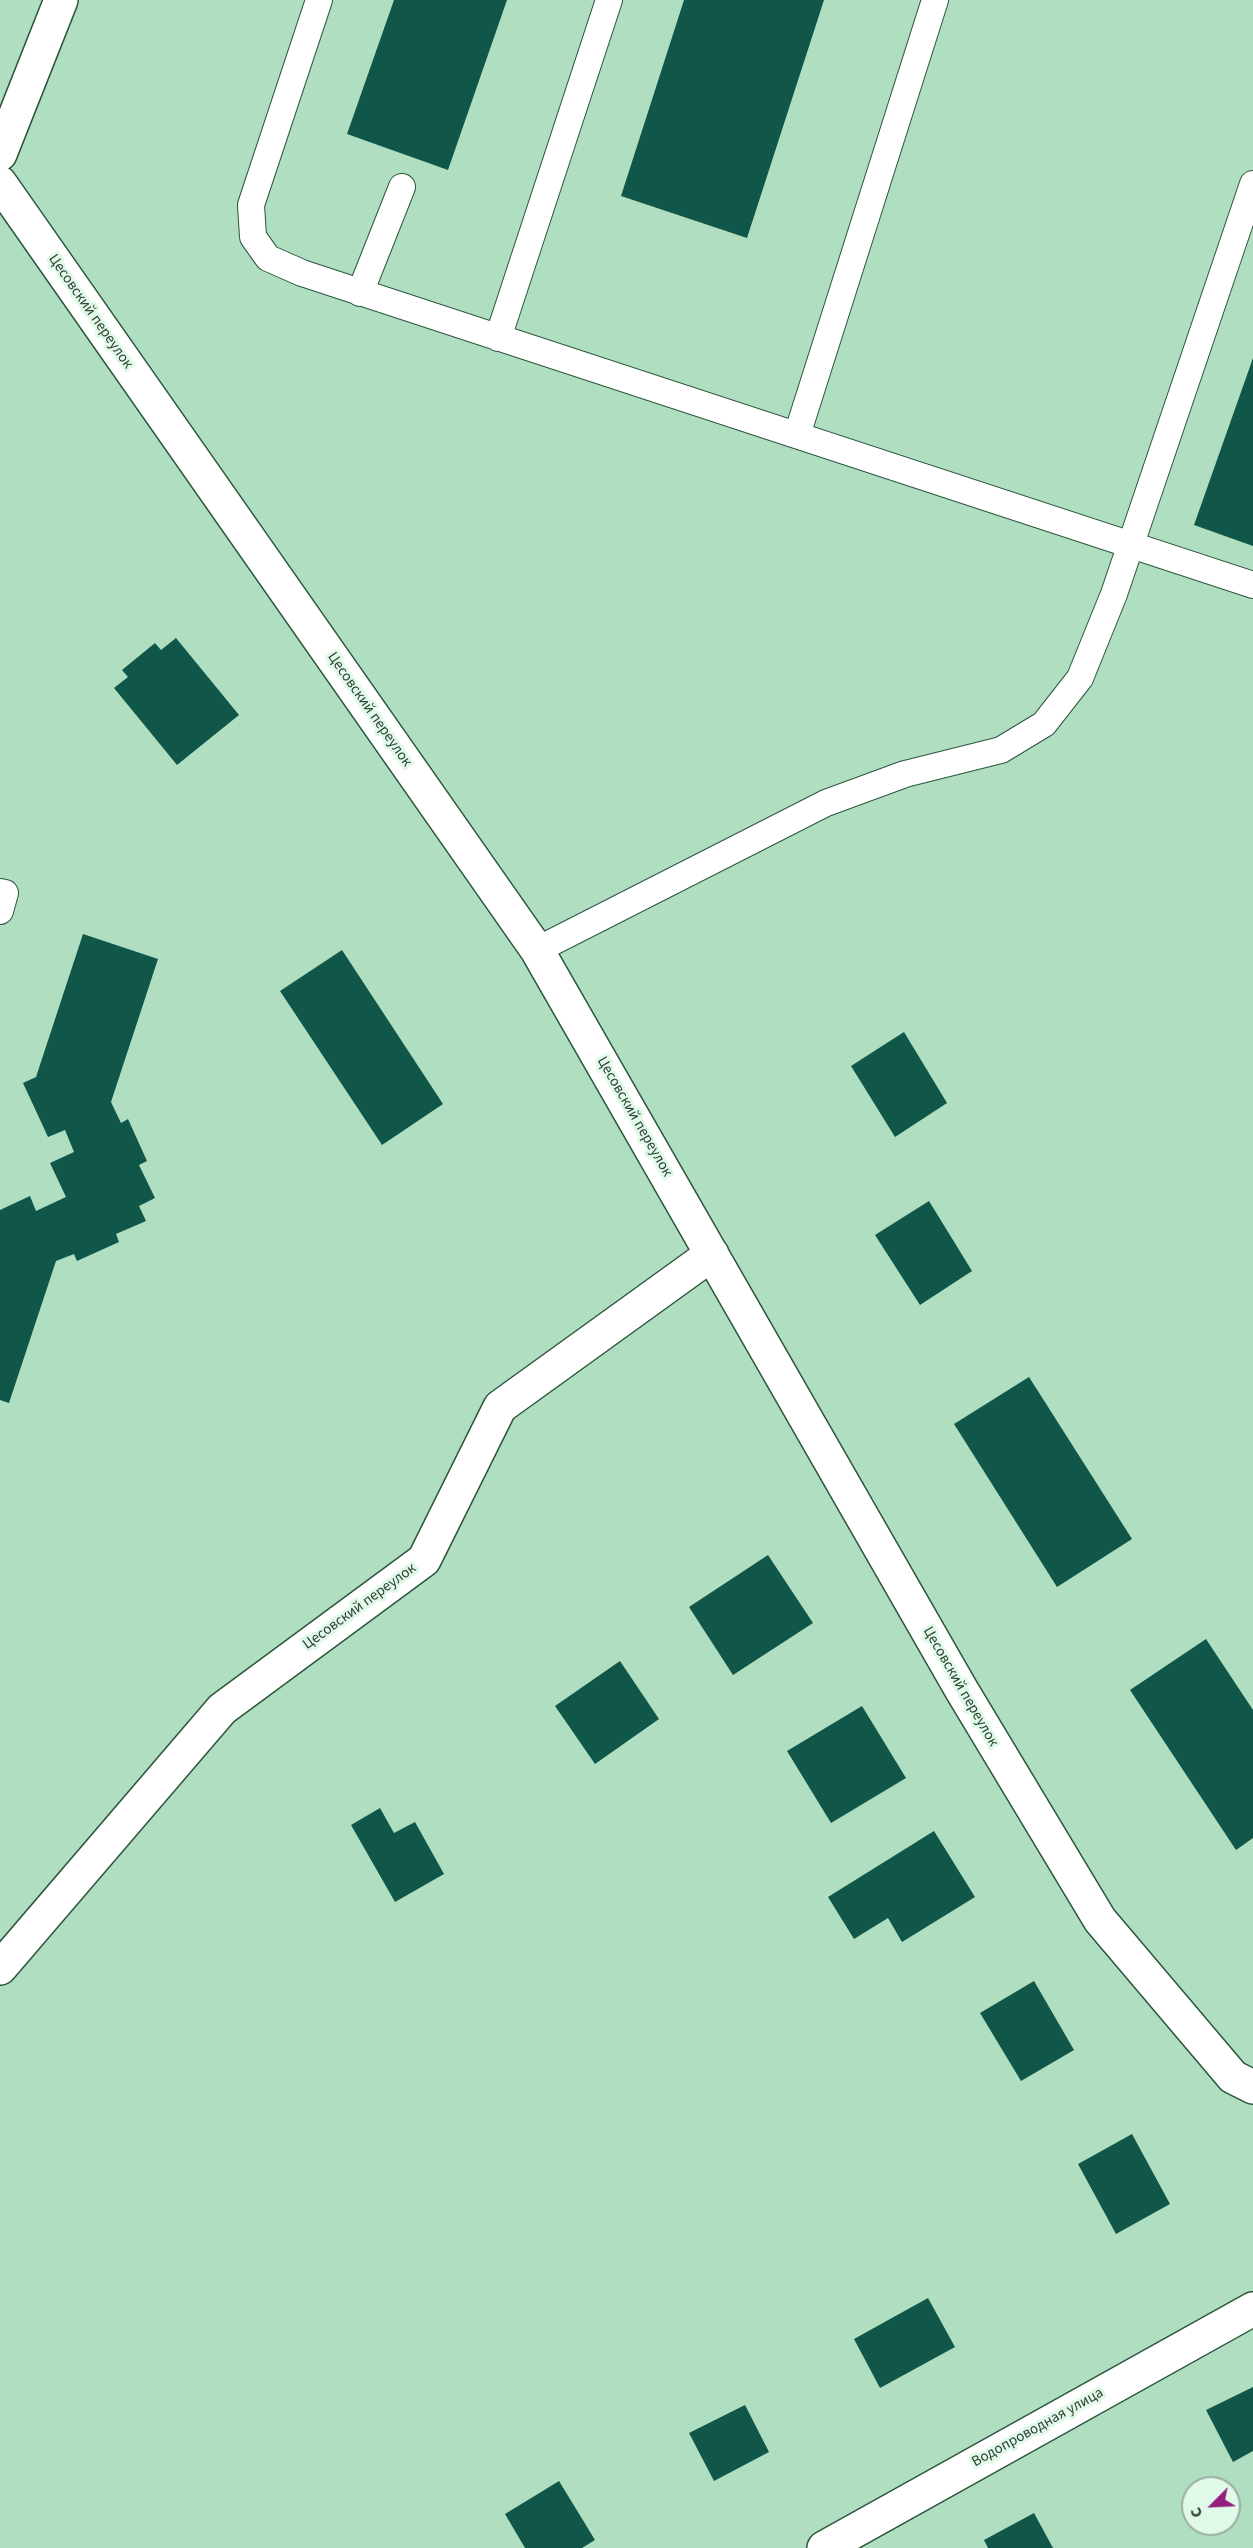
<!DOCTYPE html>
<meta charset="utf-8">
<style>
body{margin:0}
#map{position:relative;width:1253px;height:2548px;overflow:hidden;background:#b0dec0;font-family:"Source Sans 3",sans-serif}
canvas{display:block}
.north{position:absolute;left:1181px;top:2476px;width:60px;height:60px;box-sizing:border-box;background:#e1f9e9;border:2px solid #99afa1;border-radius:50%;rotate:246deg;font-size:16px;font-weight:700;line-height:24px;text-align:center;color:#2e4135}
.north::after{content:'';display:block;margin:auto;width:21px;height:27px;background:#921f7e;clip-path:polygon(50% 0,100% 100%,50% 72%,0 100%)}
</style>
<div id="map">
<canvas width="1253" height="2548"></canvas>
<div class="north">С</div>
</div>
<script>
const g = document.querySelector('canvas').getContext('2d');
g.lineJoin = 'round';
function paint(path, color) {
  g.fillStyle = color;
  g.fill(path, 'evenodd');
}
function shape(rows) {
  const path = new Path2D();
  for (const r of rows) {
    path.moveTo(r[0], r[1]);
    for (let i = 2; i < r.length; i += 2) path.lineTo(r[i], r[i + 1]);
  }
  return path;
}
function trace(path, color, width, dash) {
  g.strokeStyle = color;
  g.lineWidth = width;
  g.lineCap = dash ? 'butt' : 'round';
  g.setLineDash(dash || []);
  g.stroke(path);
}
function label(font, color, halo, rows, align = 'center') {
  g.font = font + ' "Source Sans 3",sans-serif';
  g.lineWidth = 6;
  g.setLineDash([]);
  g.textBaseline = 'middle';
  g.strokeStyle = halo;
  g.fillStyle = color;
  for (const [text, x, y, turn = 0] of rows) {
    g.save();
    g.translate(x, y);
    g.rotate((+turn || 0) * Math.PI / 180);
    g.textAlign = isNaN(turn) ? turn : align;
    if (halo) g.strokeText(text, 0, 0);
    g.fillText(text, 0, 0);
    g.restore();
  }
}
paint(shape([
 [394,0,507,0,448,170,347,134],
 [684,0,824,0,747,238,621,196],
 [1253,358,1253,546,1194,525],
 [176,638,239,715,177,765,114,688,128,677,122,670,155,643,161,650],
 [83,934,158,959,111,1102,121,1123,128,1119,147,1161,139,1165,155,1198,139,1206,146,1221,116,1234,119,1242,77,1261,74,1254,56,1261,9,1403,0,1400,0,1210,30,1196,36,1211,66,1197,50,1163,74,1152,65,1130,48,1137,23,1083,36,1077],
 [342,950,443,1104,382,1145,280,991],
 [904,1032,947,1103,895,1137,851,1066],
 [929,1201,972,1271,920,1305,875,1235],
 [1029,1377,1132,1539,1057,1587,954,1424],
 [768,1555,813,1623,733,1675,689,1607],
 [1206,1639,1253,1710,1253,1838,1236,1850,1130,1690],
 [620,1661,659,1719,595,1764,555,1706],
 [862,1706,906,1778,831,1823,787,1751],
 [380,1808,394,1833,415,1822,444,1874,395,1902,351,1825],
 [934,1831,975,1897,902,1942,888,1918,854,1939,828,1897],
 [1034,1981,1074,2050,1021,2081,980,2013],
 [1132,2134,1170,2204,1116,2234,1078,2164],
 [928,2298,955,2347,880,2388,854,2339],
 [1253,2387,1253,2451,1233,2462,1206,2410],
 [745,2405,769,2452,714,2481,689,2433],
 [559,2481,595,2540,582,2548,525,2548,505,2514],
 [1034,2513,1053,2548,988,2548,984,2540]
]), '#115749');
const service = shape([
 [319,0,251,205,253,237,268,258,302,273,1253,585],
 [360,293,402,187],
 [498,338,609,0],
 [797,435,935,0],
 [0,892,5,893,0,911],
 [537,950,826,803,905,774,1001,750,1044,724,1080,678,1114,594,1253,184]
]);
const minor = shape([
 [0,183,537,950,961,1689,1100,1920,1233,2077,1253,2087],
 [0,1968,222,1709,424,1560,500,1407,712,1254],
 [824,2548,1253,2309]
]);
const secondary = shape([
 [0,154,61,0]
]);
trace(service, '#2b563d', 28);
trace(minor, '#2b563d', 36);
trace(secondary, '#2b563d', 36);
trace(service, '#fff', 26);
trace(minor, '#fff', 33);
trace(secondary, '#fff', 33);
label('15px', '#2e4135', '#e1f9e9', [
 ["Цесовский переулок",90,312,55],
 ["Цесовский переулок",369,710,55],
 ["Цесовский переулок",634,1117,60],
 ["Цесовский переулок",360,1607,-36],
 ["Цесовский переулок",960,1687,60],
 ["Водопроводная улица",1038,2428,-29]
]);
</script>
